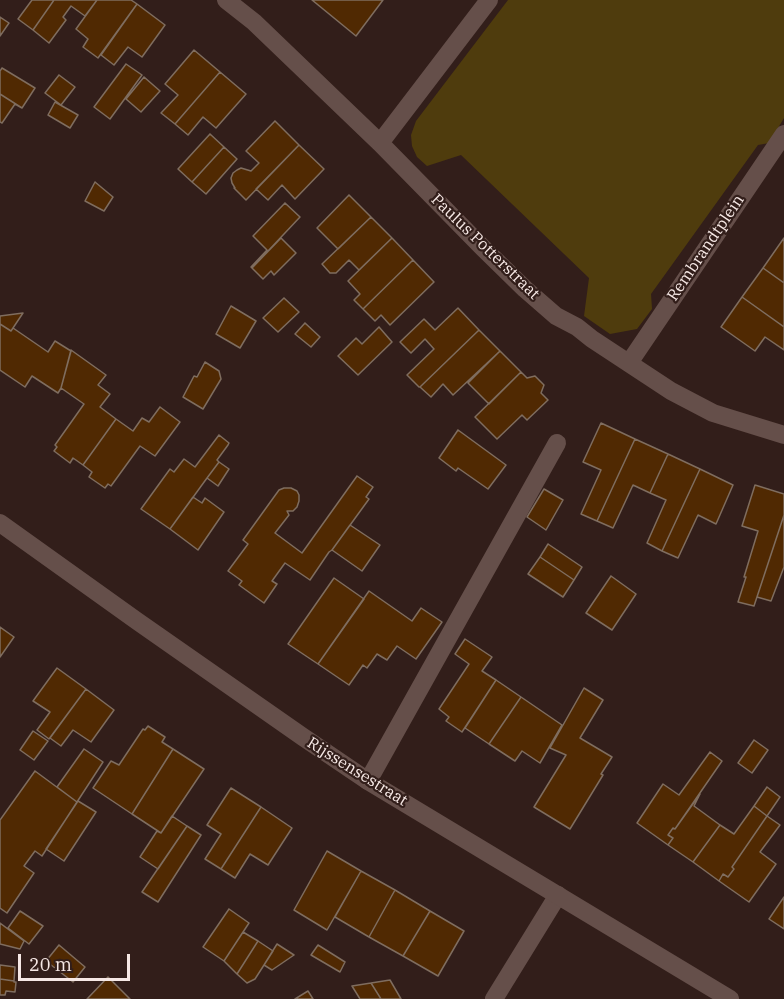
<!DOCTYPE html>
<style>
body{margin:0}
#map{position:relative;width:784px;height:999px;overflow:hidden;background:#321e1a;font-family:"IBM Plex Serif",serif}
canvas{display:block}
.scale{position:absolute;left:18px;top:954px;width:112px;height:27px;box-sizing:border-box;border:3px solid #f6e8e5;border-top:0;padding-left:8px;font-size:18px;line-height:21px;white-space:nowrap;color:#f6e8e5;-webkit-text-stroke:4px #321e1a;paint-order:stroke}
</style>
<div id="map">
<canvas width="784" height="999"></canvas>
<div class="scale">20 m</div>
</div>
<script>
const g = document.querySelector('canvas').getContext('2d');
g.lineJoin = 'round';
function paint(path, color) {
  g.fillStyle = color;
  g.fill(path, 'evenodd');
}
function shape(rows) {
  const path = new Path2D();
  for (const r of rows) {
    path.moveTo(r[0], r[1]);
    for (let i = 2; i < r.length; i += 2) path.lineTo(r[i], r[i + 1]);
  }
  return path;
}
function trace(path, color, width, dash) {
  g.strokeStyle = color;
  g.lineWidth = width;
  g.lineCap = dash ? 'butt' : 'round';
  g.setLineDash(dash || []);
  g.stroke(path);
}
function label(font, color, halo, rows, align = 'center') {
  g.font = font + ' "IBM Plex Serif",serif';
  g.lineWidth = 4.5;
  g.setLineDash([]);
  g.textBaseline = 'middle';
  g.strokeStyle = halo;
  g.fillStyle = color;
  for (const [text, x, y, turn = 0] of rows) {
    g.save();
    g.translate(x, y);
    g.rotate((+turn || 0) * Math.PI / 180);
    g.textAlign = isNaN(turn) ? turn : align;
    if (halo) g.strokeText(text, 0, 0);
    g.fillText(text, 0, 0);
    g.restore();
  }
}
paint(shape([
 [508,0,784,0,784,118,769,143,758,145,651,294,652,309,637,329,610,334,584,316,589,278,461,155,427,166,417,157,412,146,411,135,416,121]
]), '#4f3c0d');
const building = shape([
 [32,0,54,0,33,30,18,19,32,0],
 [54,0,97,0,85,16,71,6,63,17,66,20,49,43,33,30,54,0],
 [97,0,131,0,137,4,98,58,83,47,88,39,76,29,97,0],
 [312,0,383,0,356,36,312,0],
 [137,4,165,25,142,57,128,47,114,65,101,55,137,4],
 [0,17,9,23,0,36,0,17],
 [194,50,220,72,175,124,161,113,178,95,165,84,194,50],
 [126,64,142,75,110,119,94,107,126,64],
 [2,68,35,88,22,108,0,94,0,71,2,68],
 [220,72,246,94,216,128,203,117,188,135,175,124,220,72],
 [59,75,75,87,61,105,45,93,59,75],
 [144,77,160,91,141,112,126,99,144,77],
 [0,94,22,108,15,104,2,123,0,122,0,94],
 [55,102,78,115,70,128,48,115,55,102],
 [275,121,299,145,246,200,234,188,235,188,232,183,231,178,233,173,237,170,241,168,251,171,259,163,246,151,275,121],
 [210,134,224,147,192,182,178,169,210,134],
 [299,145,324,169,295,199,282,185,268,200,256,189,299,145],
 [224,147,237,159,206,194,192,182,224,147],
 [95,182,113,197,104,211,85,201,95,182],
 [349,195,371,217,338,249,317,228,349,195],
 [285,203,300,217,252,268,251,267,267,250,253,236,285,203],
 [371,217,392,238,359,270,349,260,336,273,330,273,322,264,371,217],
 [281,238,296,253,274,275,271,271,263,279,252,268,281,238],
 [392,238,413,260,363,309,354,300,360,294,348,281,392,238],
 [784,238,784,283,763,268,784,238],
 [413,260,434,282,390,325,381,315,375,321,363,309,413,260],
 [763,268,784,283,784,327,742,297,763,268],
 [742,297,784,327,784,350,765,337,755,351,721,327,742,297],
 [284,298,299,312,278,332,263,318,284,298],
 [231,306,256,321,240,348,216,334,231,306],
 [458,308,479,330,420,387,419,387,407,375,434,349,425,339,411,353,400,342,424,319,435,330,458,308],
 [23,313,11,331,0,324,0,316,23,313],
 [305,323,320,337,311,347,295,334,305,323],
 [0,324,11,331,13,328,48,352,55,341,71,351,61,388,58,393,32,376,25,387,0,370,0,324],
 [379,327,392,342,358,375,338,356,356,338,362,344,379,327],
 [479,330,500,351,453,395,443,384,431,397,420,387,479,330],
 [71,350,106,375,98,385,110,394,100,407,116,419,83,465,73,458,70,463,54,451,57,447,55,445,84,404,61,388,71,350],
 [500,351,521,372,489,404,468,383,500,351],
 [205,362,219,371,221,379,203,409,183,397,194,376,197,377,205,362],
 [521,372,527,378,535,376,544,385,541,393,548,400,527,420,522,415,497,439,475,417,521,372],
 [160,407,180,422,155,456,140,446,111,486,108,484,105,488,89,477,92,472,83,465,116,419,133,431,142,418,149,422,160,407],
 [601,423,635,439,597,521,581,514,601,470,583,462,601,423],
 [458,430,506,465,488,489,458,468,456,471,439,458,458,430],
 [219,435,229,443,228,445,217,460,219,462,207,478,170,529,141,509,170,469,174,472,184,459,195,467,219,435],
 [635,439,668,454,650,493,633,485,613,528,597,521,635,439],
 [668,454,700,469,662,551,647,543,666,500,650,493,668,454],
 [219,462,229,469,218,486,207,478,219,462],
 [700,469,733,485,716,524,698,515,678,558,662,551,700,469],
 [357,476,373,487,366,497,369,499,332,550,329,552,310,580,285,563,272,581,277,584,264,603,239,585,242,581,228,571,248,544,243,540,279,490,284,488,291,488,297,491,299,495,299,501,297,507,293,511,287,511,289,515,275,533,302,553,357,476],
 [755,485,784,494,784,515,754,606,738,602,746,577,744,577,758,531,742,526,755,485],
 [544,489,563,500,546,530,527,517,544,489],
 [193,497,202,503,205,498,224,512,198,550,170,529,193,497],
 [784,515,784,567,771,601,757,597,784,515],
 [350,525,380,545,362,571,332,550,350,525],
 [548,544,582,567,574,580,540,557,548,544],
 [540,557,574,580,563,597,528,574,540,557],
 [611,576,636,594,612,630,586,613,611,576],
 [334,578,364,599,318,664,288,644,334,578],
 [369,591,412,621,421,608,442,622,416,659,397,646,387,660,377,654,367,668,363,665,349,685,318,664,369,591],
 [0,627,14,637,0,657,0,627],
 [465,639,492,657,482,671,496,680,462,732,446,721,449,717,439,709,469,664,455,654,465,639],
 [57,668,86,689,49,739,37,730,50,712,33,701,57,668],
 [496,680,521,697,489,744,465,728,496,680],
 [584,688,603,700,580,738,612,757,601,774,603,775,570,829,534,807,566,755,550,748,584,688],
 [86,689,114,710,91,742,73,730,61,746,50,738,86,689],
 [521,697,562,725,540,763,522,751,515,761,489,744,521,697],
 [148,726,165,737,162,742,173,749,132,814,93,788,111,761,119,765,143,729,145,730,148,726],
 [33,731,48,741,34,760,20,750,33,731],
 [754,740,768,750,752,773,738,763,754,740],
 [84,749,103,762,77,802,57,787,84,749],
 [173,749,204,769,161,833,132,814,173,749],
 [710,752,722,761,675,829,673,828,668,835,673,838,668,845,637,823,663,784,679,795,710,752],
 [35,771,77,802,42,856,35,851,24,866,34,873,7,913,0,908,0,820,35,771],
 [767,787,780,797,767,816,754,806,767,787],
 [231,788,261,807,221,869,205,859,221,834,207,825,231,788],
 [700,794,694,806,720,825,693,862,668,845,673,838,668,835,673,828,675,829,700,794],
 [78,801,96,812,64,861,46,849,78,801],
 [754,806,767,816,732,867,734,869,728,877,723,874,719,881,693,862,720,825,734,834,754,806],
 [261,807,292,828,268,865,250,854,235,878,221,869,261,807],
 [172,816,187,826,158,869,140,857,157,831,161,833,172,816],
 [767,816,780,825,760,852,776,864,749,902,719,881,723,874,728,877,734,869,732,867,767,816],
 [187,826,201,835,158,902,142,892,187,826],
 [327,851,361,871,327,930,294,910,327,851],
 [361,871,395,890,369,937,335,917,361,871],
 [395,890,430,911,403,956,369,937,395,890],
 [784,897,784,929,769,919,784,897],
 [229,909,249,923,224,961,203,947,229,909],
 [20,911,43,926,29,944,8,928,20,911],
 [430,911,464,931,438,976,403,956,430,911],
 [0,923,24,941,20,949,0,944,0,923],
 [243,932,258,941,237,974,224,961,243,932],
 [258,941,273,951,255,979,247,983,237,974,258,941],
 [277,944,294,955,272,970,264,965,277,944],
 [59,945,85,967,73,982,46,961,59,945],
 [318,945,345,962,340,972,311,955,318,945],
 [0,965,15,967,14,981,0,979,0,965],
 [108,977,130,999,87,999,108,977],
 [0,979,14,981,14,982,16,982,15,992,6,991,5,995,0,995,0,979],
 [390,980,401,999,381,999,371,983,390,980],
 [371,983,381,999,360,999,352,986,371,983],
 [308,991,313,999,295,999,308,991]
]);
paint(building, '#502902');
trace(building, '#7f6d5f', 1.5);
trace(shape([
 [368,781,557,443]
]), '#654f4a', 18);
trace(shape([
 [226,0,254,22,380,143,483,248,525,289,556,316,577,327,592,339,671,391,713,413,784,435],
 [380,143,489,0],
 [629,363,784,134],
 [494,999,558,895]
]), '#654f4a', 18);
trace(shape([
 [0,523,137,621,303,737,368,781,730,999]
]), '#654f4a', 18);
label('16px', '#f6e8e5', '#321e1a', [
 ["Paulus Potterstraat",485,247,44],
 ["Rembrandtplein",706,248,-56],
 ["Rijssensestraat",357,772,32]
]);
</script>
